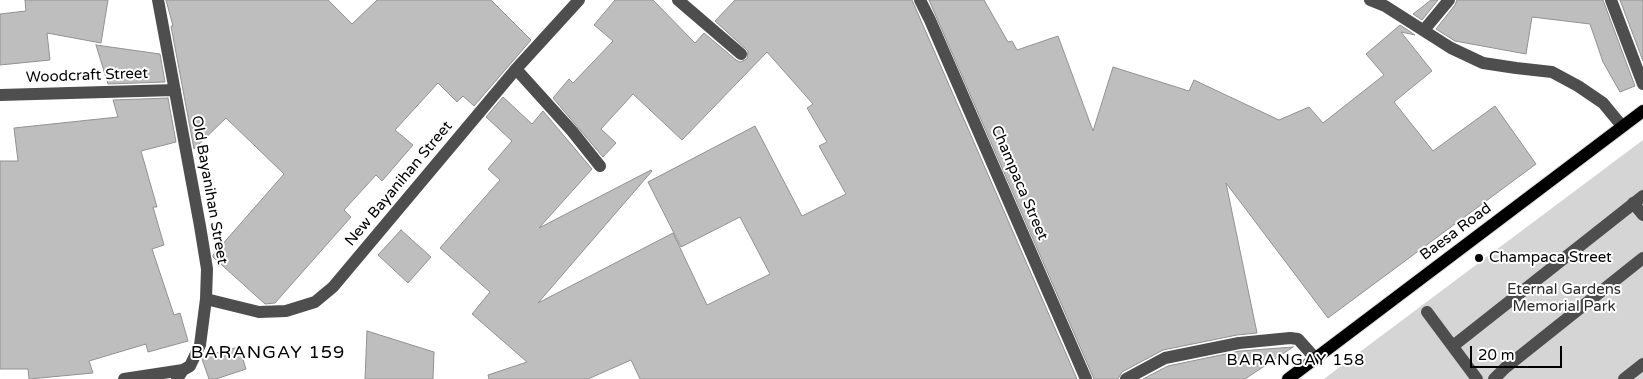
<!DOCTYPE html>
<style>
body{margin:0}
#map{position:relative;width:1643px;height:379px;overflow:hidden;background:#fff;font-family:"Varela Round",sans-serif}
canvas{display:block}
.scale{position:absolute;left:1470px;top:346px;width:92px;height:22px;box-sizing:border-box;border:2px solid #000;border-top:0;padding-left:6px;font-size:15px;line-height:18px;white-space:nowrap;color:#000;-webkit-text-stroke:4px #fff;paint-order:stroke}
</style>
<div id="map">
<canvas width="1643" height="379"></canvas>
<div class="scale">20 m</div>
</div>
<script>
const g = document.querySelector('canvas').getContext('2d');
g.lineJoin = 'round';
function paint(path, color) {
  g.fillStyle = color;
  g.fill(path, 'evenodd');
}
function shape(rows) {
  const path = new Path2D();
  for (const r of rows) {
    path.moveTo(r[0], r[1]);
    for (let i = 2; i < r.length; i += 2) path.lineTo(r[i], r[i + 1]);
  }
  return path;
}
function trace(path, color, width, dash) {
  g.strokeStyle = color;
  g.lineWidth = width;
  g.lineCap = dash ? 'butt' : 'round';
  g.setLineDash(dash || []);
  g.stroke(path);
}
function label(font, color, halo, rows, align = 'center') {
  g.font = font + ' "Varela Round",sans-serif';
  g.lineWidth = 4;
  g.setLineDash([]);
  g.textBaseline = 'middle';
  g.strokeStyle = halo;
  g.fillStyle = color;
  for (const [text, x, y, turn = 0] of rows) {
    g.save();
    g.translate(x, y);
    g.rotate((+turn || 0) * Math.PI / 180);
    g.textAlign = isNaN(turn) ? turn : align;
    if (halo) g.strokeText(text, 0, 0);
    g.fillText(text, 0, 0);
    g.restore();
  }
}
paint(shape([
 [1643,140,1643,379,1324,379,1337,369]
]), '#d5d5d5');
const building = shape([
 [25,0,108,0,101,43,47,33,50,60,0,65,0,14,26,11,25,0],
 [166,0,328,0,352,24,377,0,491,0,531,40,474,106,463,96,457,102,438,83,395,130,413,145,382,181,376,175,344,210,351,217,275,303,265,304,213,257,213,255,284,174,226,118,194,149,171,26,173,26,166,0],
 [615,0,653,0,695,43,704,33,736,60,740,62,747,59,748,51,715,21,735,0,912,0,1077,379,640,379,631,360,588,379,489,379,488,375,527,362,472,314,490,292,440,248,500,180,488,169,512,141,486,117,503,97,532,124,543,111,592,169,539,228,651,170,652,171,538,303,673,233,707,305,770,274,740,217,681,247,648,182,755,126,802,216,846,194,819,146,827,142,807,108,813,104,767,52,682,140,633,94,601,129,616,143,603,157,553,98,569,79,573,83,613,41,594,25,615,0],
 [929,0,984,0,1008,42,1012,41,1017,50,1058,36,1093,131,1113,67,1189,91,1194,80,1279,120,1309,107,1323,123,1384,75,1366,54,1400,25,1415,35,1401,32,1432,71,1394,102,1433,151,1495,106,1536,164,1328,318,1226,183,1257,333,1237,335,1163,350,1122,372,1118,379,1094,379,929,0],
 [1431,0,1438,0,1422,20,1413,14,1431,0],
 [1457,0,1603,0,1635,86,1620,92,1603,62,1590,24,1532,17,1526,54,1455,41,1436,29,1455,5,1457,0],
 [1620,0,1643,0,1643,61,1620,0],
 [96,45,160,54,165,82,108,84,96,45],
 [168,98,176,142,141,151,157,207,153,207,164,245,152,249,174,315,180,313,188,341,148,352,146,344,89,361,93,373,29,379,28,369,0,369,0,161,18,161,14,128,118,117,113,100,168,98],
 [401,230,431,257,408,283,378,255,401,230],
 [367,331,434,352,433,379,365,379,367,331],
 [239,347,246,369,216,379,209,379,202,359,204,356,239,347],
 [1293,347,1245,379,1143,379,1168,366,1240,351,1293,347]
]);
paint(building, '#bebebe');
trace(building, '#929292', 1);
const major = shape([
 [1288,379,1643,111]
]);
trace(major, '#dbdbdb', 14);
trace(shape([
 [158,0,200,226,207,269,206,299,200,345,190,366,183,370,177,379],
 [678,0,741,54],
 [920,0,930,20,1086,379],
 [1370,0,1385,6,1451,48,1483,63,1516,68,1552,72,1578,86,1603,103,1622,126],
 [1611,0,1643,84],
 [1424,30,1449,0],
 [516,69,572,131,600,166],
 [0,95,175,90],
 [1633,203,1643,215],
 [206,299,259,312,286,311,315,302,333,287,516,69,579,0],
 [1427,312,1477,379],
 [1453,346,1643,196],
 [124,379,183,370],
 [1126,379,1165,358,1239,343,1290,338,1298,339,1315,358],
 [1494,379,1505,368,1643,258],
 [1624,379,1643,364]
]), '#4e4e4e', 12);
trace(major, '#000', 12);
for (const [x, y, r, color] of [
 [1479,258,5,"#000"]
]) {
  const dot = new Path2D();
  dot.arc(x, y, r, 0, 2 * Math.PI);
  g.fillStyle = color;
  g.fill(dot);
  trace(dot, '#fff', 2);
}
label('15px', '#000', '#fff', [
 ["Woodcraft Street",87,76,-2],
 ["Champaca Street",1019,183,67],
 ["New Bayanihan Street",399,184,-50],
 ["Old Bayanihan Street",209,190,80],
 ["Baesa Road",1456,232,-37]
]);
label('15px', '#000', '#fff', [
 ["Champaca Street",1489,258]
], 'left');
label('15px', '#2c2c2c', '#fff', [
 ["Eternal Gardens",1564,290],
 ["Memorial Park",1564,307]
]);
g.letterSpacing = '1px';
label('16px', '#000', '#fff', [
 ["BARANGAY 158",1296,361]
]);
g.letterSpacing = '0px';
g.letterSpacing = '1px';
label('18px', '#000', '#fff', [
 ["BARANGAY 159",268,353]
]);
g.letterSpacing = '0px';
</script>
